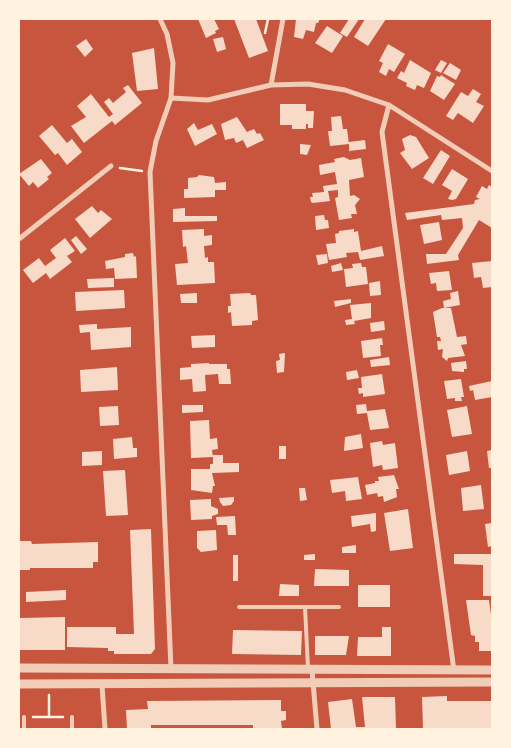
<!DOCTYPE html>
<style>
body{margin:0}
#map{position:relative;width:511px;height:748px;overflow:hidden;background:#c8553d;font-family:"Source Sans 3",sans-serif}
canvas{display:block}
.frame{position:absolute;inset:0;border:20px solid #fff3e0;pointer-events:none}
</style>
<div id="map">
<canvas width="511" height="748"></canvas>
<div class="frame"></div>
</div>
<script>
const g = document.querySelector('canvas').getContext('2d');
g.lineJoin = 'round';
function paint(path, color) {
  g.fillStyle = color;
  g.fill(path, 'evenodd');
}
function shape(rows) {
  const path = new Path2D();
  for (const r of rows) {
    path.moveTo(r[0], r[1]);
    for (let i = 2; i < r.length; i += 2) path.lineTo(r[i], r[i + 1]);
  }
  return path;
}
function trace(path, color, width, dash) {
  g.strokeStyle = color;
  g.lineWidth = width;
  g.lineCap = dash ? 'butt' : 'round';
  g.setLineDash(dash || []);
  g.stroke(path);
}
paint(shape([
 [198,19,214,19,219,29,215,31,216,33,206,38],
 [234,19,256,19,268,51,249,58],
 [296,19,320,19,318,23,316,23,314,32,306,30,303,39,294,37],
 [349,19,359,19,347,37,340,33],
 [365,19,386,19,368,46,354,37],
 [327,26,343,36,332,53,315,43],
 [223,37,226,49,217,52,213,39],
 [86,39,93,49,85,57,76,46],
 [388,44,405,54,394,72,389,69,386,76,379,72,383,63,379,61],
 [154,48,158,89,137,91,132,53],
 [410,60,431,73,424,88,417,85,415,90,406,86,407,83,397,78,401,71,404,73],
 [441,60,447,63,441,73,435,70],
 [450,63,461,70,456,80,443,73],
 [441,75,455,84,444,100,430,91,437,76,440,77],
 [128,85,142,103,115,125,112,121,84,143,71,126,86,117,77,106,91,94,109,117,113,114,104,102,109,98,113,103,126,92,123,88],
 [473,89,481,94,476,102,484,106,473,123,458,113,453,120,446,116,461,92,468,96],
 [280,104,306,104,306,111,314,111,313,128,308,128,308,124,306,124,306,129,292,129,292,125,280,125],
 [341,116,343,129,347,129,349,144,330,146,328,131,332,131,331,117],
 [237,117,247,132,254,129,257,134,260,133,264,140,247,148,243,140,236,143,234,138,225,140,221,124],
 [194,123,198,130,212,124,217,134,195,146,187,129],
 [52,125,67,143,72,139,82,152,67,165,58,153,55,155,39,136],
 [410,135,416,137,429,158,412,169,400,153,405,150,402,139],
 [365,140,366,149,349,151,349,142],
 [300,144,311,145,307,155,300,154],
 [441,150,450,156,433,184,423,178],
 [344,157,350,160,361,158,364,177,349,180,350,196,354,195,360,199,355,205,357,214,351,214,352,218,339,220,335,198,338,197,338,190,328,191,330,201,313,203,311,202,310,197,313,197,312,193,324,192,323,186,337,184,335,172,320,175,319,165,335,162,334,159],
 [41,159,52,173,47,177,49,179,38,188,33,182,29,186,19,174],
 [452,169,468,179,456,199,452,200,448,199,452,191,442,185],
 [199,175,214,177,215,183,226,182,226,190,215,190,215,197,184,198,184,189,188,189,188,178,197,177],
 [489,185,492,187,492,228,479,220,458,255,459,260,427,264,426,254,446,254,463,228,462,218,442,220,441,215,407,220,405,213,474,204,475,200,480,199,476,197,482,186,487,189],
 [92,206,98,213,101,210,112,219,90,238,75,219],
 [185,208,185,216,217,216,217,221,173,222,173,209],
 [324,215,325,220,328,220,329,228,316,230,315,216],
 [439,222,442,240,424,244,420,225],
 [204,229,204,236,212,235,212,245,204,246,205,258,208,257,208,262,214,262,215,283,177,285,175,264,188,263,186,246,183,247,182,230],
 [354,229,354,232,358,231,361,251,382,246,384,256,360,260,358,252,346,253,347,257,329,260,326,244,336,243,335,234,339,233,339,231],
 [76,236,87,249,81,254,71,240],
 [65,238,75,251,67,256,72,262,50,279,46,273,33,283,23,270,39,258,45,266,56,258,50,250],
 [133,253,134,257,136,256,137,278,115,279,114,268,106,269,105,261,125,257,125,254],
 [327,254,328,263,318,265,316,255],
 [492,261,492,287,483,288,481,277,474,278,472,263],
 [341,263,343,270,332,272,331,266],
 [361,263,362,267,366,267,368,284,346,287,344,269,353,268,352,264],
 [449,271,452,290,437,291,436,283,431,284,429,273],
 [114,278,114,287,88,288,87,279],
 [380,281,381,295,370,296,369,283],
 [124,290,125,308,76,311,75,292],
 [458,291,460,305,444,308,443,301,451,299,450,293],
 [197,293,197,303,181,303,180,294],
 [250,293,251,295,256,295,258,320,252,321,252,325,232,326,231,312,228,313,228,306,231,306,230,294],
 [351,299,351,303,335,307,334,301],
 [371,303,371,318,354,321,355,324,346,325,345,320,352,319,350,305],
 [442,308,451,308,457,337,466,336,467,344,461,345,465,356,448,358,447,361,442,357,443,349,438,350,437,341,441,341,440,337,437,337,433,312],
 [384,321,385,330,371,332,370,323],
 [97,324,97,329,131,327,131,347,91,350,90,332,80,333,79,325],
 [215,335,215,347,192,348,191,336],
 [382,338,383,345,380,345,381,356,363,358,361,341],
 [285,353,284,372,277,373,276,361,280,360,279,354],
 [389,357,390,365,371,367,370,360],
 [466,361,467,369,464,369,464,372,452,371,451,363],
 [209,363,209,364,227,364,227,369,230,369,231,384,219,384,218,374,205,375,206,391,193,392,192,379,180,380,180,368,191,367,191,364],
 [117,367,118,390,81,392,80,370],
 [357,370,359,378,347,380,346,372],
 [382,374,385,394,363,397,363,393,359,394,358,388,362,388,361,377],
 [461,379,464,397,461,397,462,401,455,401,455,398,447,399,444,381],
 [492,381,492,397,475,400,473,390,470,391,469,386],
 [366,404,367,411,385,409,389,428,370,430,367,413,357,414,356,405],
 [182,405,203,405,203,412,182,413],
 [118,406,119,425,100,426,99,407],
 [467,406,472,434,452,437,447,410],
 [209,420,210,439,217,438,218,449,212,450,213,457,191,458,190,421],
 [361,434,363,448,344,451,345,437],
 [132,437,133,448,137,448,137,457,114,459,113,439],
 [382,441,383,445,395,443,398,468,383,470,382,465,373,467,370,443],
 [279,446,286,446,286,459,279,459],
 [492,450,492,468,489,468,487,451],
 [102,451,102,465,82,466,82,452],
 [467,451,470,471,449,475,446,455],
 [213,455,223,455,223,463,239,463,239,472,212,473,215,486,213,486,212,493,191,490,191,469,210,469,210,464,213,464],
 [125,470,128,515,106,516,103,471],
 [394,475,399,489,396,489,397,497,384,502,383,496,378,497,377,493,367,495,365,485,375,483,375,481,379,481,378,477],
 [358,477,362,499,346,501,345,491,332,493,330,480],
 [481,485,484,509,463,511,461,488],
 [299,488,305,488,307,500,300,501],
 [234,497,234,501,231,505,223,506,220,502,219,498],
 [211,499,211,506,218,509,218,514,212,516,212,519,191,520,190,500],
 [408,509,413,548,390,551,384,513],
 [376,513,376,531,371,532,370,524,352,527,351,516],
 [235,516,236,535,228,535,227,525,217,525,216,517],
 [492,523,492,546,488,547,485,524],
 [151,529,155,649,151,654,114,654,114,651,108,651,108,648,67,647,67,627,116,627,116,634,134,634,130,530],
 [216,530,217,550,201,552,197,548,197,531],
 [19,541,31,541,32,544,98,542,98,562,93,562,93,568,30,568,30,570,19,570],
 [356,545,356,553,342,553,342,547],
 [315,554,315,560,304,560,304,555],
 [454,554,492,554,492,596,483,596,483,565,454,564],
 [233,555,238,555,238,581,233,581],
 [315,569,349,570,349,586,314,586],
 [280,584,299,585,299,596,279,596],
 [358,585,390,585,390,607,358,607],
 [66,590,66,600,26,602,26,592],
 [466,600,489,600,492,622,492,651,479,651,479,642,475,642,475,636,471,635],
 [65,617,65,650,19,650,19,618],
 [382,627,391,627,391,656,357,656,358,637,382,637],
 [233,630,302,631,301,655,232,654],
 [315,636,349,636,346,655,315,655],
 [447,696,447,701,492,701,492,729,423,729,422,697],
 [362,697,395,697,396,729,331,729,328,702,352,699,356,727,365,727],
 [281,700,281,711,286,711,286,720,281,721,282,729,253,729,253,725,151,725,151,729,127,729,126,710,148,709,147,701]
]), '#f7dbc8');
trace(shape([
 [265,33,268,19],
 [120,168,142,171],
 [49,695,49,717],
 [33,717,63,717]
]), '#fff3e0', 2.5);
trace(shape([
 [239,607,305,607,308,668],
 [305,607,339,607],
 [72,717,72,729],
 [24,729,24,717]
]), '#f1ccb7', 4);
trace(shape([
 [160,19,167,34,173,63,171,98,156,141,150,172,171,669],
 [271,85,283,19],
 [171,98,208,100,271,85,308,84,345,90,389,105,492,171],
 [389,105,382,132,454,671],
 [19,239,111,166],
 [312,670,317,729],
 [102,685,105,729]
]), '#f1ccb7', 5);
trace(shape([
 [19,668,492,670],
 [19,684,492,682]
]), '#f1ccb7', 9);
</script>
